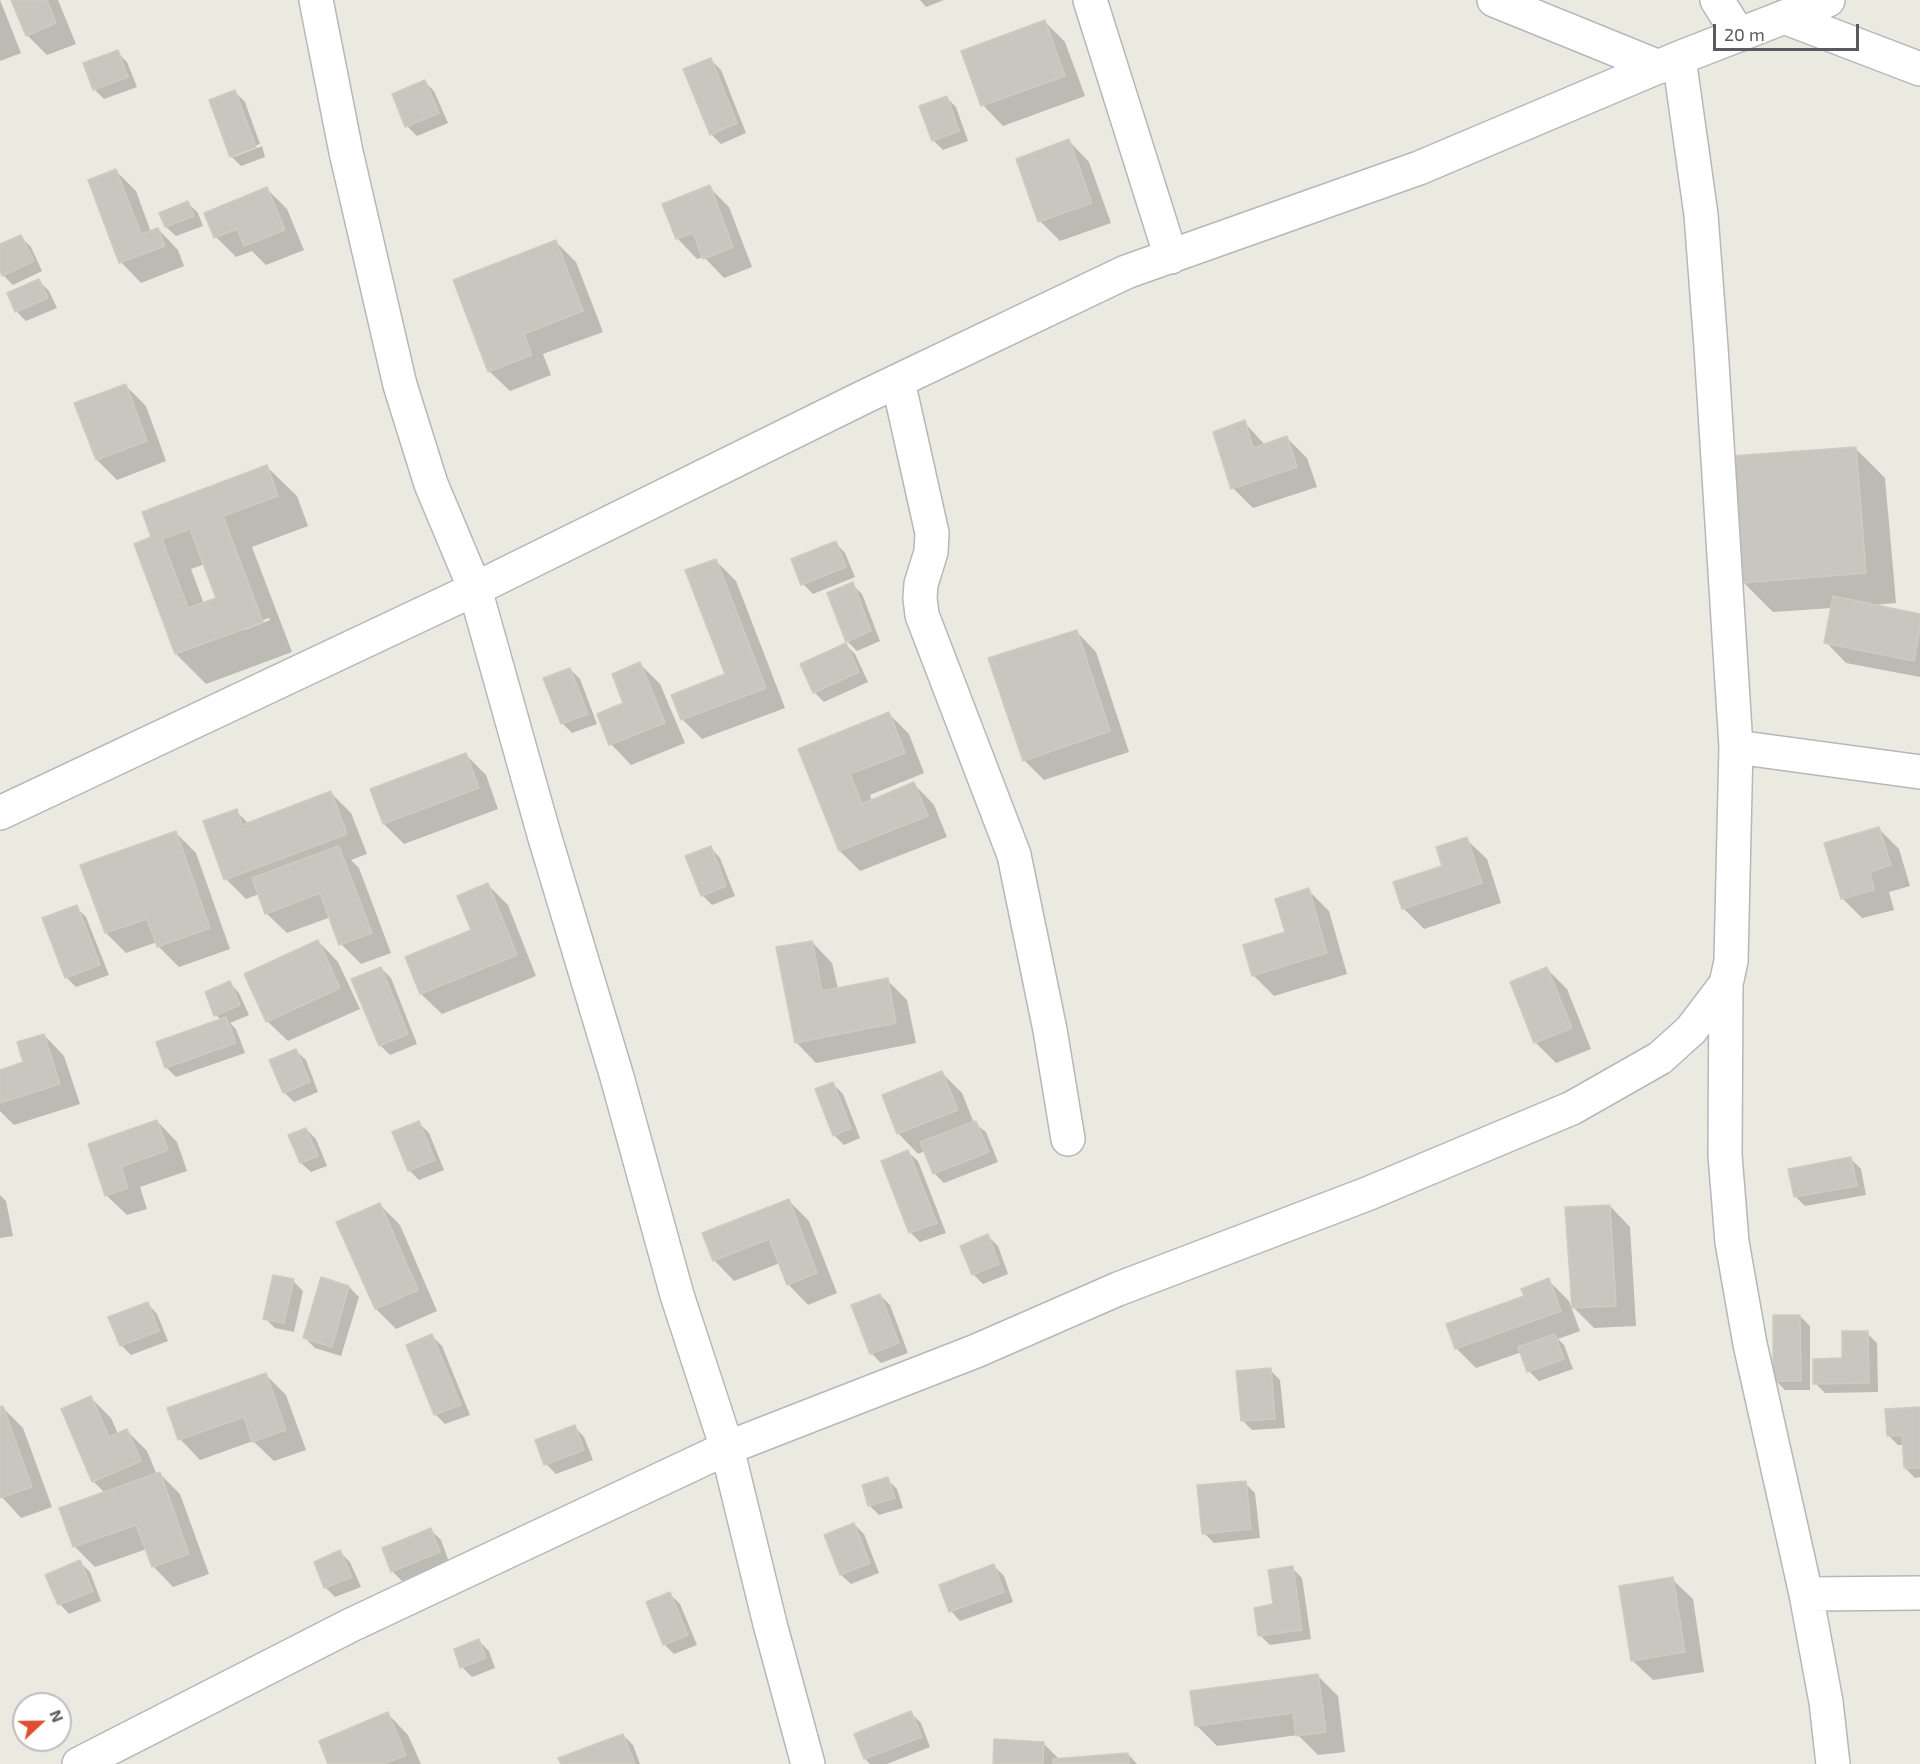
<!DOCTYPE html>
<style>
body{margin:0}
#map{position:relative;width:1920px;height:1764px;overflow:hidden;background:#ebeae0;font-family:"Exo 2",sans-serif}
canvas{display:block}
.north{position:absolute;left:12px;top:1692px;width:60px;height:60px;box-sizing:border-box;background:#fff;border:2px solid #bdbdbf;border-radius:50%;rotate:68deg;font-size:16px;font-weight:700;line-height:24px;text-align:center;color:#595b60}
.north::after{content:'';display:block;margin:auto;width:21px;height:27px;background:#e05030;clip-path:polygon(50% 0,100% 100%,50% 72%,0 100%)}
.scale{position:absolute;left:1713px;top:24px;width:146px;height:27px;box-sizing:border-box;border:3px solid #595b60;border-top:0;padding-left:8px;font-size:18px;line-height:21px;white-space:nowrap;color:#595b60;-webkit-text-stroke:4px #fff;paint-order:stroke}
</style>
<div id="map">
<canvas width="1920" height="1764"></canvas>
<div class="north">N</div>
<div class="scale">20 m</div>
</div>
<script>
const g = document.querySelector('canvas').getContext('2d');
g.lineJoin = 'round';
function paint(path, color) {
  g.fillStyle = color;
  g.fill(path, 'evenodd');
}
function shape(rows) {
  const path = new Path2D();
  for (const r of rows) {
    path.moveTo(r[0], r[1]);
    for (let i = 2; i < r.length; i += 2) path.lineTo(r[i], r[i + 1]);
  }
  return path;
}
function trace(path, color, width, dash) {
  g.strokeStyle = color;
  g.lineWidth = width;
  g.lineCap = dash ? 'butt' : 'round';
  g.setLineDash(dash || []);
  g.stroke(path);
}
paint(shape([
 [0,0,21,53,0,61],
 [13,0,58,0,76,44,47,55,27,35],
 [920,0,944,0,926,7],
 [1045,22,1065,42,1085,96,1003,126,983,105],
 [117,52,127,62,137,87,104,99,94,89],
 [711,60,721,70,746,133,721,144,711,134],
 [424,81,434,91,448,123,417,136,407,126],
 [235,92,245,102,260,144,234,153,234,157,262,146,265,157,241,166,231,156],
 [946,97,956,107,968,141,943,150,933,140],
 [1069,141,1089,162,1111,223,1060,241,1040,221],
 [116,171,136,191,151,232,158,229,178,250,184,266,141,283,121,262,90,181],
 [709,187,729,207,752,267,724,278,704,257,697,259,677,238],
 [267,189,287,209,304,250,266,265,252,251,236,257,216,237],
 [188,203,198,213,203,226,176,236,166,227],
 [21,237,31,247,42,271,13,285,3,275,0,267,0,246],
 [556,242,576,262,603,332,543,354,551,375,510,391,489,371],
 [39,281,49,291,57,308,26,321,16,311,9,294],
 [125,385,146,406,166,461,117,480,97,460],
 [1244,422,1265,445,1287,438,1307,458,1317,487,1253,508,1233,488],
 [1855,448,1885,478,1896,603,1872,605,1920,615,1920,677,1846,663,1826,642,1832,608,1773,612,1743,582],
 [266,466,297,496,308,526,252,547,292,652,206,684,176,654,136,545,153,538],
 [205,564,218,599,204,604,191,569],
 [269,618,270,620,245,630,245,627],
 [836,543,845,553,855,577,813,594,803,584],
 [716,561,736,581,785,708,702,739,682,719,727,675],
 [852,584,862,594,880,641,857,651,847,641],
 [1076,631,1096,652,1129,752,1044,780,1024,760],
 [845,644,855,654,868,682,824,702,814,692],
 [640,664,660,684,685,743,631,765,611,744],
 [570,669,580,679,597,724,572,733,562,723],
 [889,714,909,734,924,773,870,795,872,801,914,784,934,805,947,837,860,871,840,851,800,750],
 [465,754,486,775,498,809,404,844,384,824,372,790],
 [331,793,351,813,367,854,351,860,359,868,391,953,361,964,341,944,331,917,287,933,266,913,259,894,246,899,226,879,236,811,249,824],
 [1879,829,1899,849,1910,886,1889,892,1894,910,1862,918,1842,898],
 [176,833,196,853,230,949,179,967,158,946,157,942,126,953,106,933],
 [1466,839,1487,859,1501,903,1424,929,1403,908,1444,867],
 [711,848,720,858,735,896,712,905,702,895],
 [488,885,508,905,536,976,442,1014,421,994,407,958,473,931],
 [1308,890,1329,911,1347,974,1274,996,1253,975,1287,933],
 [76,907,86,917,109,975,76,987,66,977],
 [318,941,338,962,360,1009,288,1041,267,1021],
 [812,942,832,963,838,989,887,980,907,1000,916,1043,816,1063,796,1042],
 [381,968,391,978,417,1044,390,1055,380,1045],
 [1547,969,1567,989,1591,1049,1556,1063,1536,1043,1512,983],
 [230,983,239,993,249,1015,230,1023,236,1029,245,1053,176,1077,166,1067,221,1020,216,1015],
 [44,1035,64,1056,80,1104,14,1125,0,1111,0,1071,25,1063],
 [296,1051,306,1060,318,1092,294,1102,284,1092],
 [942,1073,962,1093,974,1123,986,1132,998,1162,944,1183,934,1173,925,1151,918,1154,898,1133],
 [833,1084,843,1094,860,1138,844,1145,834,1135],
 [157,1121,177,1142,187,1171,140,1187,147,1209,127,1215,106,1195,89,1145],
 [419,1123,429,1133,444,1170,419,1180,409,1170],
 [306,1129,316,1139,327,1166,311,1172,301,1163,290,1136],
 [908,1152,918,1161,946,1233,920,1242,910,1232],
 [1851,1159,1861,1169,1866,1195,1805,1206,1795,1196],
 [0,1195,6,1201,13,1236,0,1238],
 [789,1201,809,1221,837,1293,808,1305,788,1284,780,1263,734,1281,714,1260],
 [380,1205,400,1225,437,1311,396,1329,376,1309,338,1223],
 [1610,1206,1630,1227,1636,1326,1594,1328,1574,1308],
 [988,1236,998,1246,1008,1274,983,1284,973,1274],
 [1548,1280,1569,1301,1580,1331,1558,1339,1564,1345,1573,1369,1539,1381,1529,1371,1522,1352,1476,1368,1456,1348],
 [293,1281,303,1291,294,1332,275,1328,265,1318],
 [349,1287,359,1297,341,1356,315,1348,305,1338],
 [880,1295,890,1305,908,1353,881,1363,871,1353],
 [148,1304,157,1314,168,1341,131,1355,121,1345],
 [1800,1316,1810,1326,1810,1390,1785,1390,1775,1380],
 [1867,1333,1877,1343,1878,1392,1825,1393,1815,1383,1844,1360],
 [432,1336,442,1346,470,1415,445,1424,435,1414],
 [1270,1370,1280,1380,1285,1428,1252,1430,1242,1420],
 [265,1374,286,1395,306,1450,274,1461,253,1441,200,1460,180,1439,169,1409],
 [91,1398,111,1418,118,1434,127,1431,147,1451,157,1475,160,1474,180,1494,209,1574,173,1587,153,1566,147,1549,95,1567,75,1547,61,1509,105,1493,93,1481],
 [3,1408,23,1428,52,1507,21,1518,0,1495,0,1409],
 [1920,1409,1920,1477,1915,1478,1905,1468,1904,1445,1898,1445,1888,1435],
 [575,1427,584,1437,593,1460,556,1474,546,1464,537,1441],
 [887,1479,897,1489,903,1508,879,1515,869,1505],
 [1245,1483,1255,1493,1260,1538,1214,1543,1204,1533],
 [854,1524,864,1534,879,1573,851,1584,841,1575],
 [431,1530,441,1540,449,1562,402,1581,392,1571],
 [340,1552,350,1562,361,1587,335,1597,325,1587],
 [80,1562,90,1572,101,1601,69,1614,60,1604],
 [994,1566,1004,1576,1013,1602,960,1621,951,1611,941,1586],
 [1292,1568,1302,1578,1311,1639,1270,1645,1260,1635],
 [1672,1579,1693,1599,1704,1672,1653,1680,1632,1660],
 [670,1594,680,1604,697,1645,674,1654,664,1644],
 [479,1641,489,1651,495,1668,472,1677,462,1667],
 [1318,1676,1338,1696,1345,1752,1318,1755,1298,1735,1217,1746,1196,1725],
 [911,1713,921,1723,930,1747,887,1764,870,1764,865,1759,856,1735],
 [388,1714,408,1735,421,1764,330,1764],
 [623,1735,633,1745,640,1764,562,1764],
 [1043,1743,1060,1760,1128,1754,1137,1764,994,1764]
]), '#0003');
const building = shape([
 [11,0,47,0,56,23,26,36,11,0],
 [1045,20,1065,76,981,106,961,51,1045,20],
 [118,50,128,77,93,90,83,63,118,50],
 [711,58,737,123,710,135,683,69,711,58],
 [425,80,439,113,405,127,392,94,425,80],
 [235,90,256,147,230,157,209,100,235,90],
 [947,96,959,131,932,141,919,106,947,96],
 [1069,139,1092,203,1038,222,1016,159,1069,139],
 [116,169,141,234,158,228,165,246,119,263,88,180,116,169],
 [710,185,733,247,703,259,693,233,676,239,662,204,710,185],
 [267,187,285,230,244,246,237,229,214,238,204,213,267,187],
 [188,201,194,216,165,227,159,213,188,201],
 [21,235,34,261,2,276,0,271,0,244,21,235],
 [556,240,583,311,524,334,532,355,488,372,453,280,556,240],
 [39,279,48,298,15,312,7,293,39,279],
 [126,384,147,441,96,460,74,403,126,384],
 [1245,420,1253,448,1287,436,1297,467,1231,489,1213,432,1245,420],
 [1856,447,1866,573,1742,583,1731,456,1856,447],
 [267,465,278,496,223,516,263,622,175,654,134,544,151,537,142,512,267,465],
 [190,529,216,598,188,608,162,539,190,529],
 [836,541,846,567,801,585,791,559,836,541],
 [716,559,766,688,681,720,671,695,725,674,685,570,716,559],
 [853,582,871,631,846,642,827,593,853,582],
 [1833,596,1920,614,1920,628,1914,661,1824,643,1833,596],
 [1077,630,1110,731,1023,761,988,658,1077,630],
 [846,643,859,672,813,693,800,664,846,643],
 [640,662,665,723,609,745,597,714,623,703,612,674,640,662],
 [570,668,588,714,561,724,543,678,570,668],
 [889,712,905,753,850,774,862,804,914,782,928,816,839,851,798,749,889,712],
 [466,753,479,788,383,824,370,789,466,753],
 [331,791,347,834,224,880,203,821,237,809,242,825,331,791],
 [1879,827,1891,865,1870,872,1874,890,1841,899,1824,843,1879,827],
 [176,831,210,928,157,947,147,919,105,933,80,865,176,831],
 [1467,837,1482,883,1402,909,1393,882,1442,866,1436,847,1467,837],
 [339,846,372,933,339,945,320,893,265,914,252,878,339,846],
 [711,846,726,886,701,896,685,856,711,846],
 [488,883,517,955,420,994,405,957,471,930,457,896,488,883],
 [1309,888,1327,953,1252,976,1243,945,1285,932,1275,899,1309,888],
 [77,905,100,965,65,978,42,918,77,905],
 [318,940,340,988,266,1022,244,974,318,940],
 [812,941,822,991,888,978,896,1023,795,1043,776,947,812,941],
 [381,967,408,1034,379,1046,351,979,381,967],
 [1547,967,1572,1028,1534,1043,1510,982,1547,967],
 [230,981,240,1005,214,1016,205,992,230,981],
 [226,1017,236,1043,165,1068,156,1042,226,1017],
 [44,1034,60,1084,0,1103,0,1070,23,1062,17,1042,44,1034],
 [296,1049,310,1082,283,1093,269,1060,296,1049],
 [942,1071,958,1110,897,1134,882,1095,942,1071],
 [833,1082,851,1128,833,1136,815,1089,833,1082],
 [157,1120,168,1150,121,1167,128,1188,105,1196,88,1144,157,1120],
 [419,1121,435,1160,408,1171,392,1132,419,1121],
 [976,1121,989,1152,933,1174,920,1142,976,1121],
 [306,1128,318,1156,300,1163,288,1135,306,1128],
 [908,1150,937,1223,909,1233,881,1161,908,1150],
 [1851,1157,1857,1186,1794,1197,1788,1169,1851,1157],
 [789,1199,817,1273,787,1285,769,1239,713,1261,702,1233,789,1199],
 [380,1203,418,1290,375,1309,336,1222,380,1203],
 [1610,1205,1616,1306,1572,1308,1565,1207,1610,1205],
 [988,1234,999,1264,972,1275,960,1246,988,1234],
 [273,1275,294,1279,284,1323,263,1319,273,1275],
 [321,1277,349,1286,332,1347,303,1338,321,1277],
 [1549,1278,1561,1311,1455,1349,1446,1324,1524,1296,1521,1289,1549,1278],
 [880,1294,899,1343,870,1354,851,1305,880,1294],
 [148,1302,159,1331,120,1346,108,1317,148,1302],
 [1773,1315,1800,1315,1801,1381,1773,1381,1773,1315],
 [1842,1331,1868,1331,1869,1383,1813,1384,1813,1359,1842,1358,1842,1331],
 [432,1334,461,1405,434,1415,406,1345,432,1334],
 [1555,1334,1564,1359,1527,1372,1518,1347,1555,1334],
 [1271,1368,1275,1419,1241,1421,1236,1371,1271,1368],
 [266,1373,286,1430,252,1442,244,1417,178,1440,167,1408,266,1373],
 [91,1396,109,1437,127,1429,141,1461,92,1482,61,1409,91,1396],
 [3,1406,32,1487,0,1498,0,1407,3,1406],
 [1920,1407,1920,1468,1904,1468,1902,1435,1887,1436,1885,1409,1920,1407],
 [575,1425,584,1450,544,1465,535,1440,575,1425],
 [160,1472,189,1554,152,1567,136,1525,73,1547,59,1508,160,1472],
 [888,1477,895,1498,868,1506,862,1485,888,1477],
 [1246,1481,1251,1529,1202,1534,1197,1485,1246,1481],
 [854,1523,870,1563,840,1575,824,1535,854,1523],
 [431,1528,440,1552,391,1572,382,1548,431,1528],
 [340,1550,352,1577,324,1588,314,1562,340,1550],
 [80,1560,93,1591,58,1605,45,1575,80,1560],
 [994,1564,1004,1592,949,1612,939,1585,994,1564],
 [1293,1566,1302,1630,1258,1636,1254,1608,1273,1604,1268,1570,1293,1566],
 [1673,1577,1685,1652,1631,1661,1619,1586,1673,1577],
 [670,1592,688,1635,663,1645,646,1602,670,1592],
 [479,1639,486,1658,460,1668,454,1649,479,1639],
 [1318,1674,1326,1732,1296,1736,1293,1713,1195,1726,1190,1691,1318,1674],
 [911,1711,922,1737,864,1759,854,1734,911,1711],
 [388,1712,406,1755,384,1764,328,1764,319,1741,388,1712],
 [623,1734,635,1764,561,1764,558,1758,623,1734],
 [994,1739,1044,1742,1043,1764,993,1764,994,1739],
 [1128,1753,1129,1764,1053,1764,1053,1759,1128,1753]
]);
paint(building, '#c8c6bf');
trace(building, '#cfccbe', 1.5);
const street = shape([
 [316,0,346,152,400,385,431,484,475,589,545,838,617,1077,677,1295,727,1448,770,1624,808,1764],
 [1090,0,1171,257],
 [1494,0,1659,67],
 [1717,0,1739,35],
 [1784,17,1920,69],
 [898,381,932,533,931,552,921,584,920,598,922,615,1014,855,1050,1030,1068,1139],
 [1736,747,1920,772],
 [0,813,475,589,864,397,1126,272,1419,168,1679,58,1828,0],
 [1726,984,1725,1155,1732,1242,1750,1344,1806,1594,1826,1702,1833,1764],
 [1806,1594,1920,1593],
 [79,1764,351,1625,727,1448,976,1351,1118,1289,1367,1194,1572,1108,1660,1058,1691,1030,1726,984,1731,961,1736,747,1711,347,1701,215,1679,58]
]);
trace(street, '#b5b7bc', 36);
trace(street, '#fff', 33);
</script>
